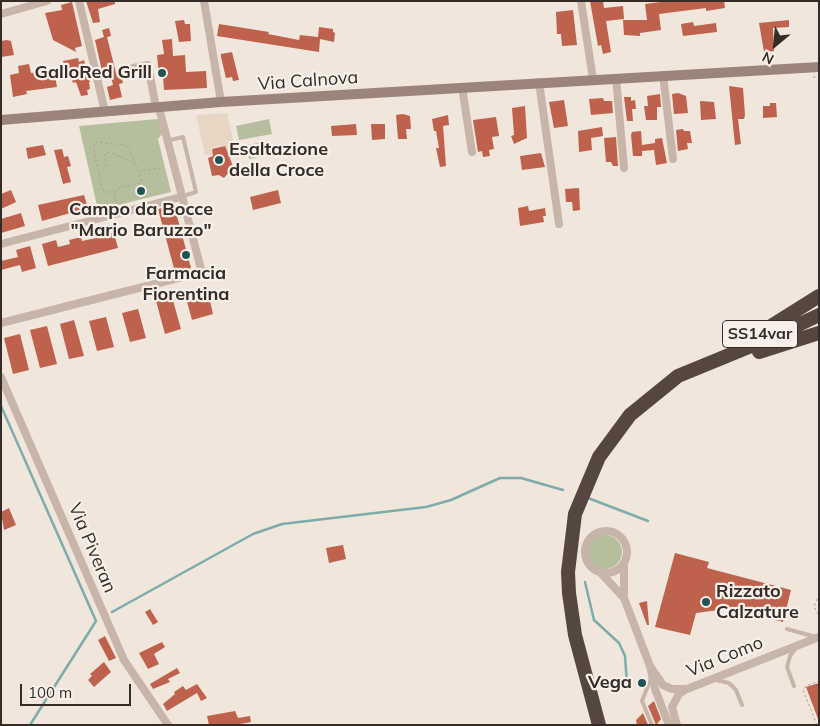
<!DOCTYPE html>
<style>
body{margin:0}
#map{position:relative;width:820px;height:726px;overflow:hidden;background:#f0e6dc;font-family:Mulish,sans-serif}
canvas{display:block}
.frame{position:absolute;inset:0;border:2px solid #352c28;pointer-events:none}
.north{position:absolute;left:750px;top:20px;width:50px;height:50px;-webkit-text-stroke:4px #f8f0e8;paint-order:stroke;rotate:208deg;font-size:14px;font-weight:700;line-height:20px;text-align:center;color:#352c28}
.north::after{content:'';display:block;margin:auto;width:18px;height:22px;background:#352c28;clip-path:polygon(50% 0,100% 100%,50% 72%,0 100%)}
.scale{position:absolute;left:20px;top:684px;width:111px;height:22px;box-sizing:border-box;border:2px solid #352c28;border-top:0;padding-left:6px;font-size:15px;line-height:18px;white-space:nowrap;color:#352c28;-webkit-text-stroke:4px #f8f0e8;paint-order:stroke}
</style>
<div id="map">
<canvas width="820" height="726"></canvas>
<div class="frame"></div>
<div class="north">N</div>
<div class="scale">100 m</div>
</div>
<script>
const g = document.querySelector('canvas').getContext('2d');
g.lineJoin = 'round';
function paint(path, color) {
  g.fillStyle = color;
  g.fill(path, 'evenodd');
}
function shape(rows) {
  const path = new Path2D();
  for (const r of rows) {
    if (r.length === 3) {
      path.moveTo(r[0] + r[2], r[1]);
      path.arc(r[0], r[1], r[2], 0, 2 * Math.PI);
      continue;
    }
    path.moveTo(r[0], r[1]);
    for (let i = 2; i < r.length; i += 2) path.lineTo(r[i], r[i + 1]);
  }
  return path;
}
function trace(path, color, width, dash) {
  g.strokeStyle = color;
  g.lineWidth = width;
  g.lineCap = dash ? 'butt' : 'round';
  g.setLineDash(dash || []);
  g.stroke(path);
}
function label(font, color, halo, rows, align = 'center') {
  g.font = font + ' Mulish,sans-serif';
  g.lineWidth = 4.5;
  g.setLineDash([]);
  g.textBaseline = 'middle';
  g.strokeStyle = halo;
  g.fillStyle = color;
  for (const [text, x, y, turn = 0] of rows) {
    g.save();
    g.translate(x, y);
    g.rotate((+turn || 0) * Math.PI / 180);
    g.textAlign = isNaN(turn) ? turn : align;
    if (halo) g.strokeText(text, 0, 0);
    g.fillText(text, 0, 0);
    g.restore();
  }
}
paint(shape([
 [158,119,162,134,158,139,171,192,98,210,79,126],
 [269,119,272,134,239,140,236,126],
 [269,141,271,155,249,159,246,145],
 [605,552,17]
]), '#b5be9d');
paint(shape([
 [227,113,236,152,226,154,225,145,211,148,212,154,205,155,196,115]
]), '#e7d6c4');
trace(shape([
 [1,406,96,621,30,725],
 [588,498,648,521],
 [585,582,594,620,619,643,625,656,627,684],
 [112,612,253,534,282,524,426,507,451,500,500,478,521,478,563,490]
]), '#7dacab', 2.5);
paint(shape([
 [86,1,115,1,115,4,98,9,100,22,93,23],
 [590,1,603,1,604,8,623,6,624,19,606,21,611,52,603,54,601,45,598,46],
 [668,1,724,1,725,8,706,11,706,8,659,14,661,30,640,33,640,36,624,35,623,20,647,20,645,4],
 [72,2,82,46,75,48,76,52,53,40,45,13,62,10,61,5],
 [573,10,577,45,562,46,561,34,557,34,556,12],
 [184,20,185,24,190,24,191,41,179,42,175,21],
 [789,20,789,27,773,28,774,51,764,52,759,23],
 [693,22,694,26,716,23,717,32,683,36,681,24],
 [219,24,269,32,268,34,299,40,300,35,318,37,319,27,333,29,333,32,335,33,334,42,320,39,319,52,217,36],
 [109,28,111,36,107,37,117,77,121,76,123,83,119,84,122,97,110,100,107,87,113,85,109,69,102,71,95,40,104,37,102,30],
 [172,39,173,56,185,55,186,72,206,71,207,88,164,90,163,76,159,76,157,55,164,54,162,40],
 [7,40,11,41,14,55,1,57,1,41],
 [232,52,239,80,233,81,232,77,226,78,221,57,221,54],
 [78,58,79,62,84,60,90,82,89,82,90,89,87,90,88,95,81,96,76,82,73,83,69,70,66,71,63,61],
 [29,64,31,73,54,70,57,87,26,91,27,94,13,97,10,75,19,73,18,66],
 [729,86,743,88,745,115,744,119,738,119,741,144,735,145],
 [678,93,686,96,688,113,674,114,672,94],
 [660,94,661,107,657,107,657,120,646,120,644,106,648,106,647,96],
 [624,97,631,97,631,101,635,100,636,109,632,109,633,121,627,121],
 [603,98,604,101,612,101,613,113,591,115,589,99],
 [564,100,568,126,554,128,549,102],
 [700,101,714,102,716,119,701,120],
 [770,103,776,103,777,117,763,118,763,106,770,106],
 [525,106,527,138,514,144,511,136,514,135,512,108],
 [403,114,410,116,411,129,406,129,407,139,398,139,396,115],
 [448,115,449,125,443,126,446,166,440,167,436,148,439,148,436,131,434,131,432,119],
 [496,117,499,136,492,137,494,149,489,150,490,156,483,157,482,151,478,152,473,120],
 [356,124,357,135,332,136,331,126],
 [371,124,385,124,385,139,372,140],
 [602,127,603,136,591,138,592,150,579,152,578,131],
 [683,129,684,131,690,131,692,143,687,143,688,149,678,151,676,130],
 [641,131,642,145,655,143,655,139,662,138,667,163,656,165,654,150,642,151,642,156,633,156,631,135,632,132],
 [616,137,618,166,613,166,611,162,606,162,604,138],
 [43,145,46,155,28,159,26,148],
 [225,146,235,171,229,172,224,178,219,175,212,176,208,158,213,156,212,149],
 [62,149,64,157,68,156,71,166,67,167,71,182,63,184,54,150],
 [541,153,545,167,522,170,520,156],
 [579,188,580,210,573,211,572,202,566,202,565,189],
 [11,190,16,202,1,209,1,194],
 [278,190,281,203,253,210,250,197],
 [84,195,88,208,42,221,38,205],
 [174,205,191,268,175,272,158,209],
 [528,206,529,211,545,208,546,216,543,216,544,222,520,226,518,208],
 [21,213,25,226,1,233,1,219],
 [110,230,111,233,114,233,118,248,48,266,42,244,56,240,58,247,70,244,69,240,81,237,82,241,96,238,99,236,98,233],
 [30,246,36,268,22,272,20,265,1,270,1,261,18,257,16,250],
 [208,292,213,314,192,320,186,298],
 [172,297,181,329,165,334,156,301],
 [138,309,146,338,130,342,122,313],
 [106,317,114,347,97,351,89,321],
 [74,320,84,356,69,359,60,324],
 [47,326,57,364,40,368,30,330],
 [20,334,29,370,13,374,4,338],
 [9,508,16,525,4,530,1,512],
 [343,545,346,559,329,563,326,548],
 [675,553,709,562,707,568,791,590,783,622,721,606,719,610,696,613,690,635,655,627],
 [647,601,649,625,647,625,639,603],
 [150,609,158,622,153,625,145,612],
 [105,636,116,658,109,661,98,640],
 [162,642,165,647,154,654,159,664,148,669,139,653],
 [104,662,111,672,94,687,88,680,92,676,90,674],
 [177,668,180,673,168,679,170,682,153,689,150,684],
 [819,683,819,719,818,719,806,687],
 [197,684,207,698,201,701,197,693,167,711,163,704,175,694,174,692,183,686,186,690],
 [654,701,661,719,656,725,648,706],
 [235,711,238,718,250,716,251,722,234,725,209,725,207,716],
 [643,713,648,725,637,725,636,720]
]), '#be624d');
trace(shape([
 [813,77,819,77],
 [99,173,106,167,105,155,108,152,133,162],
 [115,192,121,187,141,183,140,172],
 [117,206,114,192,106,192,102,188,94,151,95,142,125,145,129,148,138,171,162,168],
 [819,594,814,607,819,616],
 [817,725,803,690,806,686,819,681]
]), '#b39f93', 1, [2.5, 2.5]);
trace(shape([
 [166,141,183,137,196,192,183,196],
 [787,629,816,637],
 [651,678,642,701,652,725],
 [716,680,729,683,736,690,742,705],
 [794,686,787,667,790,656,795,649]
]), '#c8b5a9', 4);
trace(shape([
 [79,1,105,112],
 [204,1,221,102],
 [581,1,593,79],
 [1,14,47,1],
 [133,68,148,65,156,108],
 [663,75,673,159],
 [616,78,624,168],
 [539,82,559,224],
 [462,87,472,152],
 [1,244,181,197],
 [1,323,198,273,201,269,159,108],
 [1,377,124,660,168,725],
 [606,552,21],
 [624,563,624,598],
 [600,572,624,598,650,666,655,689,669,725],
 [650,666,663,685,672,689,687,689,819,637],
 [677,725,672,707,679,694,685,690]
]), '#c8b5a9', 8);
trace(shape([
 [1,120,221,102,819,67]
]), '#9b857a', 10);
trace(shape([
 [752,338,819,296],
 [759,352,819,333],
 [599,725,575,635,569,593,568,572,575,514,599,457,630,415,678,376,773,337,819,315]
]), '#564640', 14);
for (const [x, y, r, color] of [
 [162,73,5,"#215354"],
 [219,160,5,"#215354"],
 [141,191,5,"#215354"],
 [186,255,5,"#215354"],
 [706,602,5,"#215354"],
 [642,683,5,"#215354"]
]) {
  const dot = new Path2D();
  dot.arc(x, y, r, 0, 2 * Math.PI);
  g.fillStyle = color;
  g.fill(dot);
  trace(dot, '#f8f0e8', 2);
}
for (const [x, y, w] of [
 [760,334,75]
]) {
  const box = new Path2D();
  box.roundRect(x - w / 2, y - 13.5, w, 27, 4);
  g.fillStyle = '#f8f0e8';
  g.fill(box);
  trace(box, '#352c28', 1);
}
label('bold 16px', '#352c28', null, [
 ["SS14var",760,334]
]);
label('bold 18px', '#352c28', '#f8f0e8', [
 ["GalloRed Grill",152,73],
 ["Esaltazione",229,150,"left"],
 ["della Croce",229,171,"left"],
 ["Campo da Bocce",141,210,"center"],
 ["\"Mario Baruzzo\"",141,231,"center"],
 ["Farmacia",186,274,"center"],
 ["Fiorentina",186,295,"center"],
 ["Rizzato",716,592,"left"],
 ["Calzature",716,613,"left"],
 ["Vega",632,683]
], 'right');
label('18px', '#352c28', '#f8f0e8', [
 ["Via Calnova",308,81,-4],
 ["Via Piveran",92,548,67],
 ["Via Como",725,657,-22]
]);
</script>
